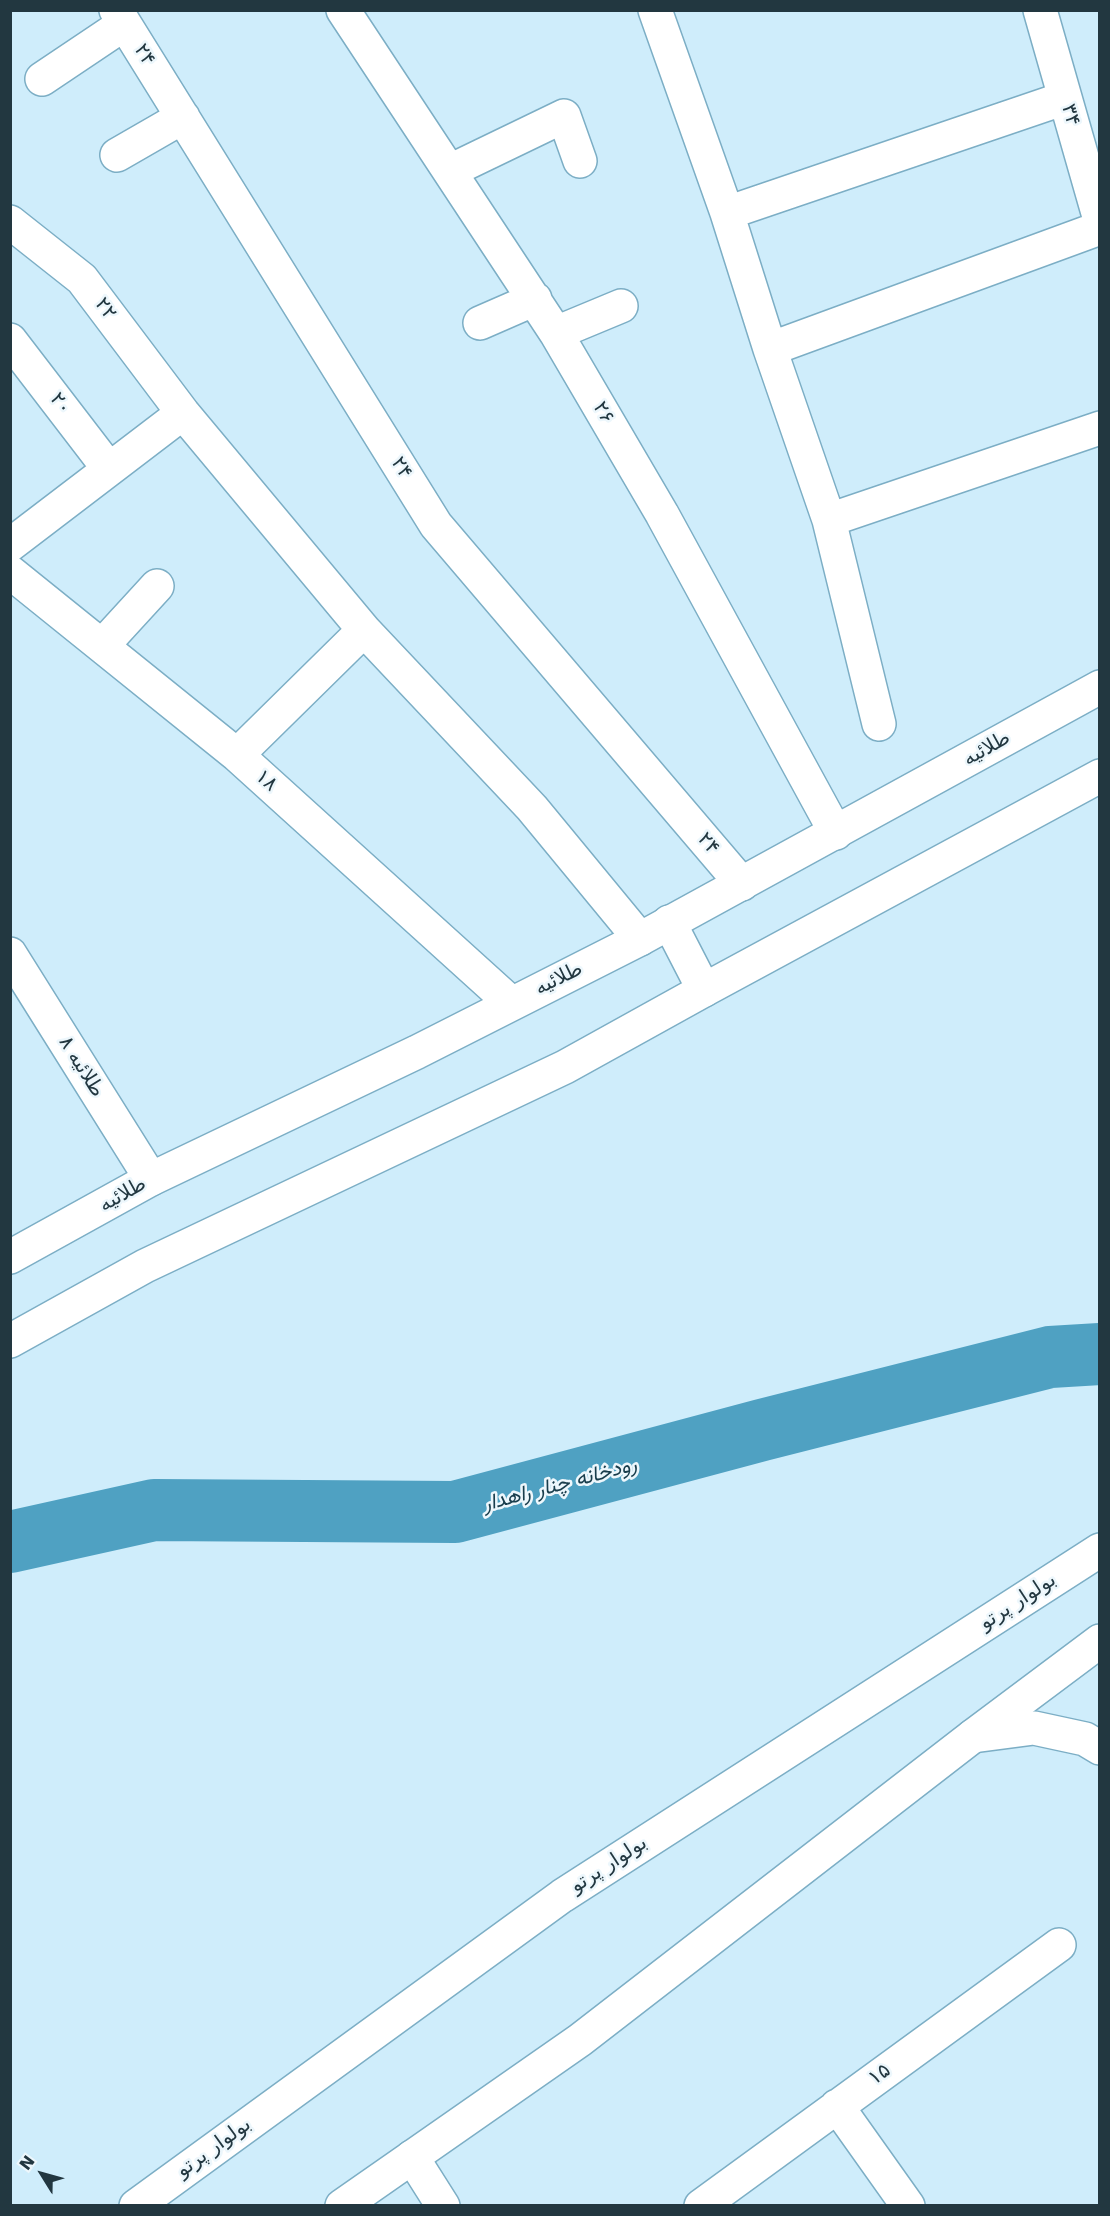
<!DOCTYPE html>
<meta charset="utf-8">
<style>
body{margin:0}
#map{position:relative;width:1110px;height:2216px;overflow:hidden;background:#cfedfb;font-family:"DejaVu Sans",sans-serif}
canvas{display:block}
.frame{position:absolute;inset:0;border:12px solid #223740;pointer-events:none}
.north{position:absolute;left:12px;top:2144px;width:60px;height:60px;-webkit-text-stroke:4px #edf7fc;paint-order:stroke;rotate:307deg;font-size:16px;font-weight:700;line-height:24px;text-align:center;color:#223740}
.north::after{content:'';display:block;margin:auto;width:21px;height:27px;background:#223740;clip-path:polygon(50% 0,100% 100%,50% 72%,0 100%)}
</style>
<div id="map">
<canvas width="1110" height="2216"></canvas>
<div class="frame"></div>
<div class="north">N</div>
</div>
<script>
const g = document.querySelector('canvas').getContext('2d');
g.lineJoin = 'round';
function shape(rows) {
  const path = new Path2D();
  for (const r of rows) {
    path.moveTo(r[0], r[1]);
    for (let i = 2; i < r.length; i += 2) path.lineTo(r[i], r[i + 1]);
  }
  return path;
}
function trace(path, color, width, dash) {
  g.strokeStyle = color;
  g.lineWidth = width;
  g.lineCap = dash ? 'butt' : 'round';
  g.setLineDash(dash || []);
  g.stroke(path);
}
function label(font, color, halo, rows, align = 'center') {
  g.font = font + ' "DejaVu Sans",Vazirmatn,sans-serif';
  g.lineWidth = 5;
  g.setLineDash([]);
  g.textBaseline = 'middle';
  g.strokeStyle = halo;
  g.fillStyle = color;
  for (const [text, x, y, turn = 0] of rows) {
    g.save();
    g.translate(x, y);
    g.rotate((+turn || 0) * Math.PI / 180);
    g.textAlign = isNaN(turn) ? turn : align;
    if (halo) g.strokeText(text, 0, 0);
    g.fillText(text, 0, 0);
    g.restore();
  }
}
trace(shape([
 [10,1542,154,1510,455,1512,762,1430,1050,1357,1100,1354]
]), '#4fa1c2', 62);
const minor = shape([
 [116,10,436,525,742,884],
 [343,10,556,333,662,514,836,833],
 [655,10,727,213,770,349,829,520,879,724],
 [1040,10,1100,220],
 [42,79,124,24],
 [117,155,183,117],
 [450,171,564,116,580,161],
 [727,213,1065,98],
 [10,222,82,279,183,413,364,630,532,808,640,939],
 [480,323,535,299],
 [556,333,621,306],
 [10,340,109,469],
 [770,349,1100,228],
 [829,520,1100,428],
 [10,545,183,413],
 [10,572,237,755,511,1003],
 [102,646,157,586],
 [237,755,364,630],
 [10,954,151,1179],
 [837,2106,908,2206],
 [701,2206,1059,1945]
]);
const tertiary = shape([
 [669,922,704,990],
 [973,1736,1034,1728,1085,1739,1100,1748],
 [412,2157,443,2206]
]);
const secondary = shape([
 [136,2206,562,1896,1100,1550],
 [342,2206,580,2040,973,1736,1100,1641]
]);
const primary = shape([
 [10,1257,151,1179,417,1052,640,939,1100,687],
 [10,1341,145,1266,565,1067,704,990,1100,776]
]);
trace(minor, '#7caec5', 36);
trace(tertiary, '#7caec5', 36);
trace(secondary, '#7caec5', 36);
trace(primary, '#7caec5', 36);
trace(minor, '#fff', 33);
trace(tertiary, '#fff', 33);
trace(secondary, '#fff', 33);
trace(primary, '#fff', 33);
label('20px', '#223740', '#edf7fc', [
 ["۲۴",144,55,58],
 ["۳۴",1070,115,74],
 ["۲۲",105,309,53],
 ["۲۰",60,404,53],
 ["۲۶",603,413,60],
 ["۲۴",401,468,58],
 ["طلائیه",987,749,-29],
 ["۱۸",266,781,42],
 ["۲۴",708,844,50],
 ["طلائیه",559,979,-26],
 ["طلائیه ۸",81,1067,58],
 ["طلائیه",123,1195,-29],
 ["بولوار پرتو",1018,1602,-33],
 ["بولوار پرتو",609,1865,-33],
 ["۱۵",880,2075,-36],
 ["بولوار پرتو",214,2148,-36]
]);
label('italic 21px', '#183d4c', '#edf7fc', [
 ["رودخانه چنار راهدار",560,1485,-15]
]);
</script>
